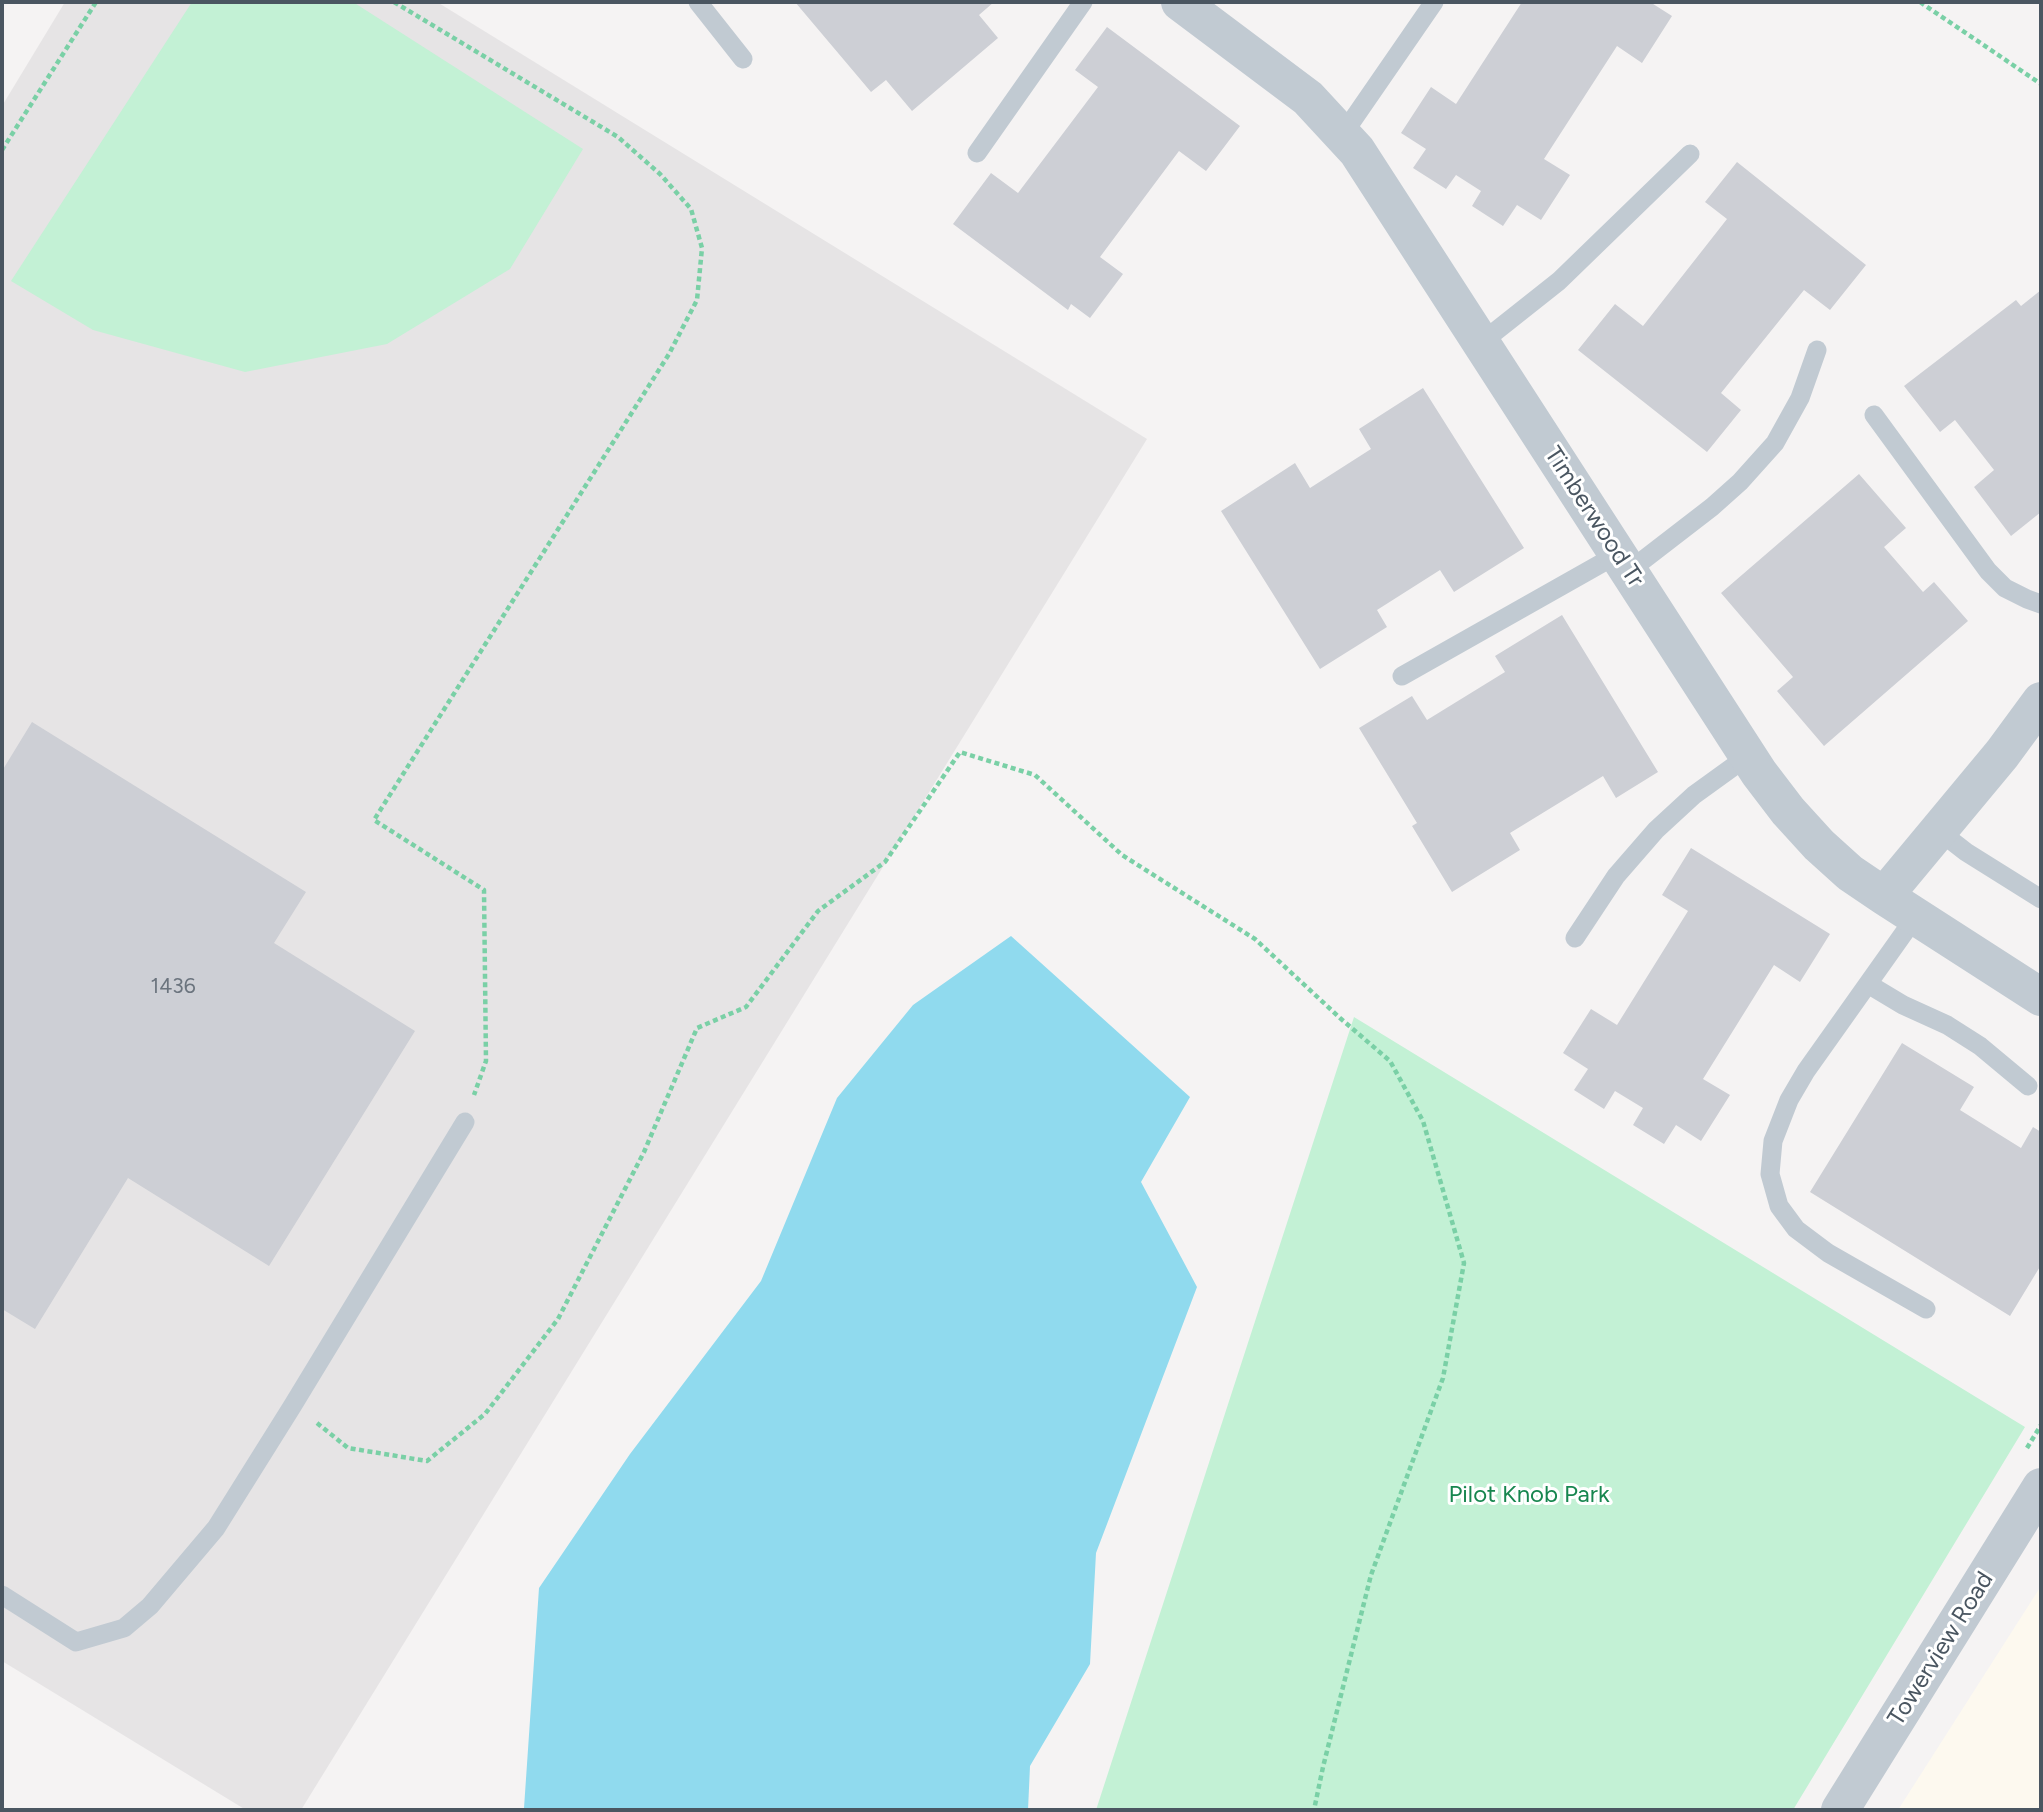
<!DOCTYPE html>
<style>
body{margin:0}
#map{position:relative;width:2043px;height:1812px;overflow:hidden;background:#f5f3f3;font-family:Figtree,sans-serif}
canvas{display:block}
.frame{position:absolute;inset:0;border:4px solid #4a5661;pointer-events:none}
</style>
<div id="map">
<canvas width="2043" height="1812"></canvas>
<div class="frame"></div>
</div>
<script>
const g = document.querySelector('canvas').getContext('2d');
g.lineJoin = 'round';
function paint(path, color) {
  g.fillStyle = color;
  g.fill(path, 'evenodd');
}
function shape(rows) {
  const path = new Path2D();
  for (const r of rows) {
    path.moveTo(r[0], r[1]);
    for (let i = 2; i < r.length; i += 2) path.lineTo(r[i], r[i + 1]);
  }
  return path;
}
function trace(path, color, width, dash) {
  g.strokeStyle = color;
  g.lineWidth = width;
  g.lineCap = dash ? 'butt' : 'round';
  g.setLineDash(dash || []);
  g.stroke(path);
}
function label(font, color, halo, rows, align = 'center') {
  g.font = font + ' Figtree,sans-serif';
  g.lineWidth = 6;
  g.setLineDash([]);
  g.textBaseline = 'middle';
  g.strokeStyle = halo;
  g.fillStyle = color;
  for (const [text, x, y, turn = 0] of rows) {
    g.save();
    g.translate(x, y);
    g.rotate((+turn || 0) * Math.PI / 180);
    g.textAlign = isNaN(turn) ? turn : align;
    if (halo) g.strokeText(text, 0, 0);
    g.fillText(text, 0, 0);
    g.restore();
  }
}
paint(shape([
 [2041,1586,2041,1810,1898,1810]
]), '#fdf9ef');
paint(shape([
 [65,2,437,2,1147,439,301,1810,246,1810,2,1661,2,106]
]), '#e6e4e5');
paint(shape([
 [192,2,353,2,583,149,510,269,387,344,245,372,93,330,11,281],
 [1354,1017,2025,1427,1793,1810,1096,1810]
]), '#c3f1d5');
paint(shape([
 [1011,936,1190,1097,1141,1182,1197,1287,1096,1553,1090,1664,1030,1766,1028,1810,526,1810,524,1808,539,1588,630,1454,761,1281,837,1098,913,1005]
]), '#90daee');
paint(shape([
 [795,2,994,2,979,15,998,38,912,111,886,80,871,92],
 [1522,2,1650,2,1672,16,1642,63,1617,46,1544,159,1570,175,1541,220,1517,205,1503,226,1472,206,1481,191,1456,175,1446,189,1413,168,1426,149,1401,133,1431,87,1456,104],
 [1107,27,1240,126,1206,171,1179,151,1100,257,1123,274,1090,318,1071,304,1068,310,953,224,991,173,1018,193,1098,87,1075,70],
 [1737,162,1866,265,1830,310,1804,290,1721,393,1741,410,1707,452,1578,350,1615,304,1643,326,1727,219,1705,202],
 [2041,290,2041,512,2011,536,1974,487,1994,470,1955,420,1940,432,1904,386,2016,300,2021,306],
 [1423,388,1524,548,1454,592,1440,570,1377,610,1387,627,1320,669,1221,511,1295,463,1310,488,1371,449,1359,429],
 [1859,474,1906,528,1884,547,1923,592,1934,582,1968,621,1824,746,1777,691,1793,677,1721,593],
 [1562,615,1658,772,1616,798,1603,776,1510,833,1520,850,1452,892,1412,826,1417,823,1359,728,1412,696,1427,720,1505,672,1495,656],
 [32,722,306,892,274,943,415,1031,269,1266,128,1178,35,1329,2,1309,2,771],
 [1691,848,1830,934,1800,982,1774,965,1703,1079,1730,1095,1701,1141,1676,1125,1664,1144,1633,1125,1643,1108,1615,1091,1604,1109,1574,1090,1588,1069,1563,1053,1591,1009,1617,1025,1688,911,1662,895],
 [1902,1043,1974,1087,1960,1110,2021,1148,2033,1127,2041,1132,2041,1265,2010,1316,1810,1192]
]), '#cdcfd5');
trace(shape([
 [394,2,618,137,660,174,691,209,702,248,697,300,669,354,374,820,484,890,486,1061,474,1095],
 [1920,2,2041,84],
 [2,150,96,2],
 [317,1423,348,1448,427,1461,485,1414,558,1319,644,1152,697,1028,746,1007,818,911,885,862,960,752,1035,775,1122,855,1255,939,1340,1018,1390,1061,1423,1121,1464,1263,1443,1378,1371,1575,1323,1767,1314,1810],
 [2027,1448,2041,1425]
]), '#7ad0a6', 4.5, [5, 3.5]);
trace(shape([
 [698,2,743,59],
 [1343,134,1434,2],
 [977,153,1083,2],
 [1482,342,1559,281,1690,154],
 [1874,415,1988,571,2005,588,2027,599,2041,604],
 [1629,571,1712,507,1740,482,1775,443,1800,398,1817,350],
 [1402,676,1618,554],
 [1939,831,1966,852,2041,899],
 [1916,916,1806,1071,1789,1100,1773,1141,1770,1174,1779,1206,1796,1229,1828,1253,1926,1309],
 [1575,938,1616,876,1656,830,1694,795,1748,756],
 [1868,984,1903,1005,1947,1025,1980,1046,2028,1086],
 [2,1595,76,1642,124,1628,150,1606,216,1528,293,1405,465,1122]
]), '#c1cad2', 19);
trace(shape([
 [1180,2,1308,98,1357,151,1759,773,1788,811,1819,845,1850,873,1884,896,2041,997],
 [1884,896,2002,754,2041,701],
 [1840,1810,2041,1487]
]), '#c1cad2', 38);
label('21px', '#6b747e', null, [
 ["1436",173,987]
]);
label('24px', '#4a5661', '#fff', [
 ["Timberwood Tr",1594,517,57],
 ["Towerview Road",1941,1649,-58]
]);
label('24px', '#17864f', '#fff', [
 ["Pilot Knob Park",1529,1495]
]);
</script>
